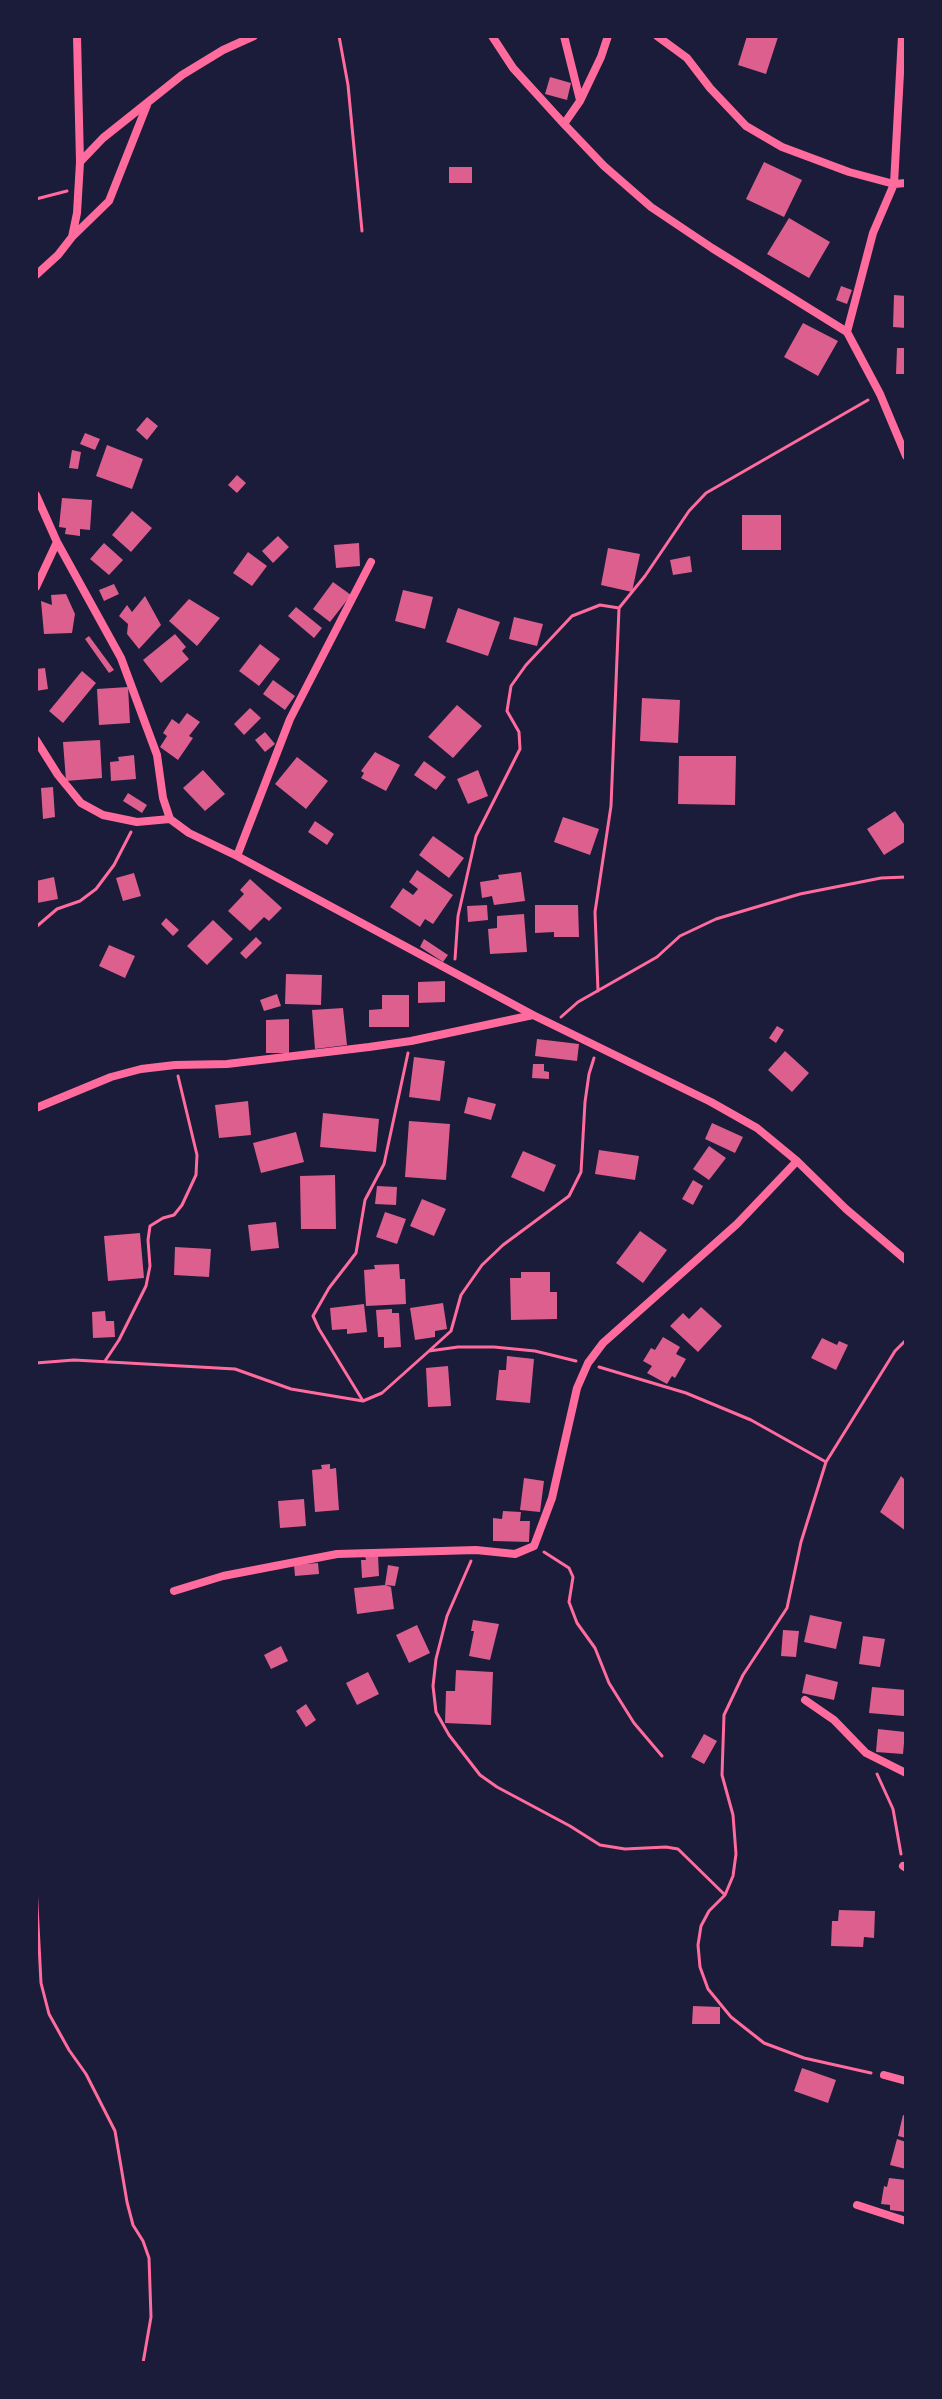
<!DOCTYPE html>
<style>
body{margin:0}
#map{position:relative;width:942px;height:2399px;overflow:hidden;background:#1b1b3a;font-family:"PT Sans",sans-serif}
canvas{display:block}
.frame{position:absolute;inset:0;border:38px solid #1b1b3a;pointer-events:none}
</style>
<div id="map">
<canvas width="942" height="2399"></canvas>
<div class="frame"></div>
</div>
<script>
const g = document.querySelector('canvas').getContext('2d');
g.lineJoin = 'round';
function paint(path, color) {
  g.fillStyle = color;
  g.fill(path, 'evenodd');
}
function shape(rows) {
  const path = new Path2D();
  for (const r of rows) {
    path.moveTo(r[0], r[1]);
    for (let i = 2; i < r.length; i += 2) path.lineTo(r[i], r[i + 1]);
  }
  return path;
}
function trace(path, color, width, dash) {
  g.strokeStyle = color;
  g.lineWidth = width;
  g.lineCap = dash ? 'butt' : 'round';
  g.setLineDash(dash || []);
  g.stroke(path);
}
paint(shape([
 [747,36,778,37,766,74,738,65],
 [550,77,571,83,567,100,545,94],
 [764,162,802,180,784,217,746,199],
 [449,167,472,167,472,183,449,183],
 [789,218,830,242,809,278,767,254],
 [841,286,852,290,847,304,836,300],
 [894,295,906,296,906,328,893,327],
 [803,323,838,341,818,376,784,357],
 [897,348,906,348,906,374,896,374],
 [147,417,158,426,147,440,136,430],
 [85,433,100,439,95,450,80,444],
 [107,445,143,459,132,489,96,476],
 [72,450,81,452,78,469,69,468],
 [237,475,246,483,237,493,228,485],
 [62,498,92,500,90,530,80,529,80,536,65,534,66,528,59,527],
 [132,511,152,528,131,552,112,535],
 [742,515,781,515,781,550,742,550],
 [278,536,289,547,273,563,262,551],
 [104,543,123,560,109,575,90,559],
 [359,543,360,566,336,568,334,545],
 [608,548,640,554,632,592,601,585],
 [248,552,267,566,252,586,233,573],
 [690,556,692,572,673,575,670,560],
 [333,582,351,595,330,622,313,609],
 [114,584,119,594,104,601,99,590],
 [403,590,433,597,425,629,395,621],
 [66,594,75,614,72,633,44,634,41,601,52,605,51,595],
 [145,596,161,625,139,649,127,634,128,624,119,616,127,605,132,612],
 [189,599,220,618,197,646,169,621],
 [296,607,322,628,314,638,288,616],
 [458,608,500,622,488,656,446,642],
 [514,617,543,624,537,646,509,639],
 [175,634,186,647,182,651,189,659,161,683,143,660],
 [89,636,114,670,109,673,85,639],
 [260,644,280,659,259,686,239,671],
 [45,668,48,689,36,691,36,669],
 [82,671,96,683,63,723,49,711],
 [273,680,295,696,285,710,263,694],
 [128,687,130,723,99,725,97,689],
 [642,698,680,700,678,743,640,741],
 [457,705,482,726,453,758,428,737],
 [250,708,261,718,244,735,234,724],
 [187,713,200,722,189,736,193,738,178,760,160,747,167,736,163,733,172,719,179,724],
 [265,732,275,744,265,752,255,740],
 [100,740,102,778,66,781,63,742],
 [375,752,400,765,386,791,361,778,364,773,361,771],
 [134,755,136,779,111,781,110,762,119,761,118,757],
 [679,756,736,756,735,805,678,804],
 [297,757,328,781,306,809,275,784],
 [424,761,446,777,436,790,414,775],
 [203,770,225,794,205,811,183,788],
 [478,770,488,796,468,804,457,779],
 [53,787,55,817,43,819,41,788],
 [128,793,147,805,142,813,123,801],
 [895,811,906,827,906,841,884,855,867,829],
 [563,817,599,829,590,855,554,842],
 [315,821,334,834,327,845,308,832],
 [433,836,464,858,449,878,419,855],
 [417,870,453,895,433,924,425,919,420,927,390,907,403,888,413,895,418,889,409,882],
 [521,872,525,901,494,905,492,896,482,898,480,882,499,879,498,875],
 [134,873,141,896,123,901,116,878],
 [54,877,58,899,37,903,36,881],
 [250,879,282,908,269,921,264,917,250,931,228,911,244,894,240,890],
 [487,905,488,920,468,922,467,906],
 [535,905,578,905,579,937,554,937,554,932,535,933],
 [524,914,527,952,490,954,488,929,497,928,497,916],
 [166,918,179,930,173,936,161,924],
 [213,920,233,939,207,965,187,946],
 [256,937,262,943,246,959,240,953],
 [424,939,448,955,443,962,420,947],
 [109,945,135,956,125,978,99,966],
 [286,974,322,975,321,1005,285,1004],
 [445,981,445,1002,418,1003,418,982],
 [277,994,281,1006,264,1011,260,1000],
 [382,995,409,995,409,1027,369,1027,369,1010,382,1009],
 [343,1008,347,1045,315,1049,312,1010],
 [289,1019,289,1053,266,1053,266,1020],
 [777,1026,784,1030,776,1043,769,1038],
 [537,1039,579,1044,577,1061,535,1056],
 [785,1051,809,1073,792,1092,768,1070],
 [414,1057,445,1061,440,1101,409,1097],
 [533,1064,544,1064,544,1071,549,1072,549,1079,532,1078],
 [468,1097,496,1104,491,1120,464,1113],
 [248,1101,251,1135,219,1138,215,1105],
 [323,1113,379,1119,376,1152,320,1147],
 [409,1121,450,1124,446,1180,405,1177],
 [712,1123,743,1137,735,1153,705,1139],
 [296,1132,304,1162,261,1173,253,1143],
 [709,1146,726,1158,709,1180,693,1169],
 [599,1150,639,1156,635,1180,595,1174],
 [523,1151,556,1165,544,1192,511,1177],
 [335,1175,336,1229,301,1229,300,1176],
 [693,1180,703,1186,693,1205,682,1199],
 [377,1186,397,1187,396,1205,375,1204],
 [422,1199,446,1209,434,1236,410,1226],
 [385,1212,406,1219,397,1244,376,1237],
 [276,1222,279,1248,251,1251,248,1225],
 [640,1231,667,1250,643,1283,616,1263],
 [140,1233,144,1278,108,1281,104,1236],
 [175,1247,211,1249,209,1277,174,1275],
 [399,1264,400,1279,405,1279,406,1304,366,1306,364,1270,375,1269,374,1265],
 [521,1272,550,1272,550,1292,557,1292,557,1319,511,1320,510,1278,521,1278],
 [443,1303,447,1329,435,1331,435,1337,415,1340,410,1308],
 [364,1304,367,1332,347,1334,347,1329,332,1330,330,1308],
 [701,1307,722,1326,698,1352,670,1326,683,1313,689,1319],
 [392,1309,392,1313,399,1313,401,1347,384,1348,384,1337,378,1337,376,1310],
 [105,1311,106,1321,114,1321,115,1337,93,1338,92,1312],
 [663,1337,680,1347,676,1354,686,1359,675,1378,672,1376,667,1384,647,1373,652,1366,643,1361,651,1348,655,1350],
 [822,1338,837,1345,839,1341,848,1345,836,1370,811,1358],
 [507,1356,534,1359,530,1403,496,1400,499,1370,506,1370],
 [448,1366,451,1406,428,1407,426,1368],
 [330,1464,330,1469,336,1468,339,1510,315,1512,312,1470,322,1469,321,1465],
 [901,1476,906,1481,906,1531,880,1512],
 [524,1478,544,1481,540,1512,520,1510],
 [304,1499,306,1526,280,1528,278,1501],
 [503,1511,521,1512,520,1521,530,1521,529,1542,493,1541,493,1518,502,1519],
 [378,1555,379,1576,362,1578,361,1560,366,1560,365,1556],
 [318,1563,319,1574,295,1576,294,1565],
 [388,1565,399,1567,395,1586,385,1585],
 [385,1585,391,1587,394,1609,357,1614,354,1588],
 [810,1615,842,1622,836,1649,804,1642],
 [473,1620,499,1624,490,1660,469,1656,474,1631,471,1631],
 [417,1625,430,1653,409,1663,396,1635],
 [783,1630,799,1631,796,1657,781,1656],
 [863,1636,885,1639,880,1667,859,1664],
 [281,1646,288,1661,271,1669,264,1655],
 [456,1670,493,1672,491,1725,445,1723,446,1691,455,1691],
 [368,1672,379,1694,357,1705,346,1683],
 [806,1674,838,1682,834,1700,802,1693],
 [872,1687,906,1690,904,1716,869,1713],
 [306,1704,316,1720,306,1727,296,1711],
 [878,1729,905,1732,903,1754,876,1752],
 [704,1734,717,1741,704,1764,691,1757],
 [839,1910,875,1911,874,1938,864,1937,863,1947,831,1946,832,1921,838,1921],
 [693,2006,720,2007,720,2024,692,2024],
 [802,2068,836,2080,828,2103,794,2091],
 [903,2115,906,2116,906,2138,898,2136],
 [897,2139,906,2142,906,2169,890,2165],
 [889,2178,906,2180,906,2212,890,2210,890,2205,881,2204,884,2186,887,2187]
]), '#dd5f8e');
trace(shape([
 [339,36,348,85,362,231],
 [36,199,67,191],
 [36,927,57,909,80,901,96,889,114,865,131,832],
 [455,959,458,916,476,836,520,749,519,732,507,711,511,686,526,665,572,616,600,605,619,608],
 [598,991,595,912,611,806,619,608,645,576,689,511,706,493,868,400],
 [561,1017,578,1002,657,957,680,936,716,919,800,894,881,878,906,877],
 [430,1350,451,1331,461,1295,482,1265,503,1245,569,1196,581,1172,585,1102,589,1074,594,1058],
 [105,1361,119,1340,146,1286,150,1266,148,1240,150,1226,163,1218,174,1215,182,1205,196,1175,197,1155,178,1076],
 [36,1363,74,1360,235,1369,291,1389,363,1401,382,1393,429,1351,458,1347,494,1347,535,1351,576,1361],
 [599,1367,686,1393,751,1420,826,1462],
 [363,1401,319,1329,313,1316,329,1288,356,1253,365,1200,384,1164,408,1053],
 [544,1552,569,1568,573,1577,569,1602,577,1623,595,1648,609,1683,634,1723,662,1756],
 [471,1561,447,1616,436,1659,433,1686,436,1712,449,1735,480,1775,497,1787,570,1826,600,1845,625,1849,666,1847,678,1849,725,1895],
 [877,1774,893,1809,901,1854],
 [36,1886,41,1983,49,2014,69,2050,86,2074,115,2131,127,2202,133,2225,143,2241,149,2258,151,2317,143,2363],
 [871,2073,804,2058,764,2043,731,2017,708,1989,700,1967,698,1945,701,1926,709,1911,725,1895,733,1876,736,1854,733,1815,722,1775,724,1715,743,1675,787,1608,801,1542,826,1462,895,1351,906,1340]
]), '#ff6b9d', 3);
trace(shape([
 [492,36,513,68,564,124,604,166,651,207,712,248,847,332,880,394,906,456],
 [564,36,580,100],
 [657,36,687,58,710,88,746,126,782,147,849,172,894,184,906,183],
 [564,124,580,101,601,57,608,36],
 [81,161,103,138,182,75,223,50,254,36],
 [72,237,109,201,147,105],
 [36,275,58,255,72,237,77,213,80,162,77,36],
 [847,332,873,233,894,184,902,36],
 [36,495,57,542,121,658,157,755,163,798,170,819,189,833,237,856,533,1015],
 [36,587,57,542],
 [36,740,58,775,81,803,103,815,137,822,170,819],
 [237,856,290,719,371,562],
 [36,1108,111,1077,141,1069,175,1065,227,1064,369,1047,411,1041,533,1015,711,1102,757,1128,797,1161,846,1209,906,1260],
 [174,1591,223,1576,337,1554,476,1550,515,1554,534,1546,552,1498,577,1388,588,1363,603,1343,737,1224,797,1161],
 [805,1700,834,1720,866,1753,906,1773],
 [903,1866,906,1868],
 [884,2075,906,2081],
 [857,2205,906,2221]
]), '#ff6b9d', 8);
</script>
